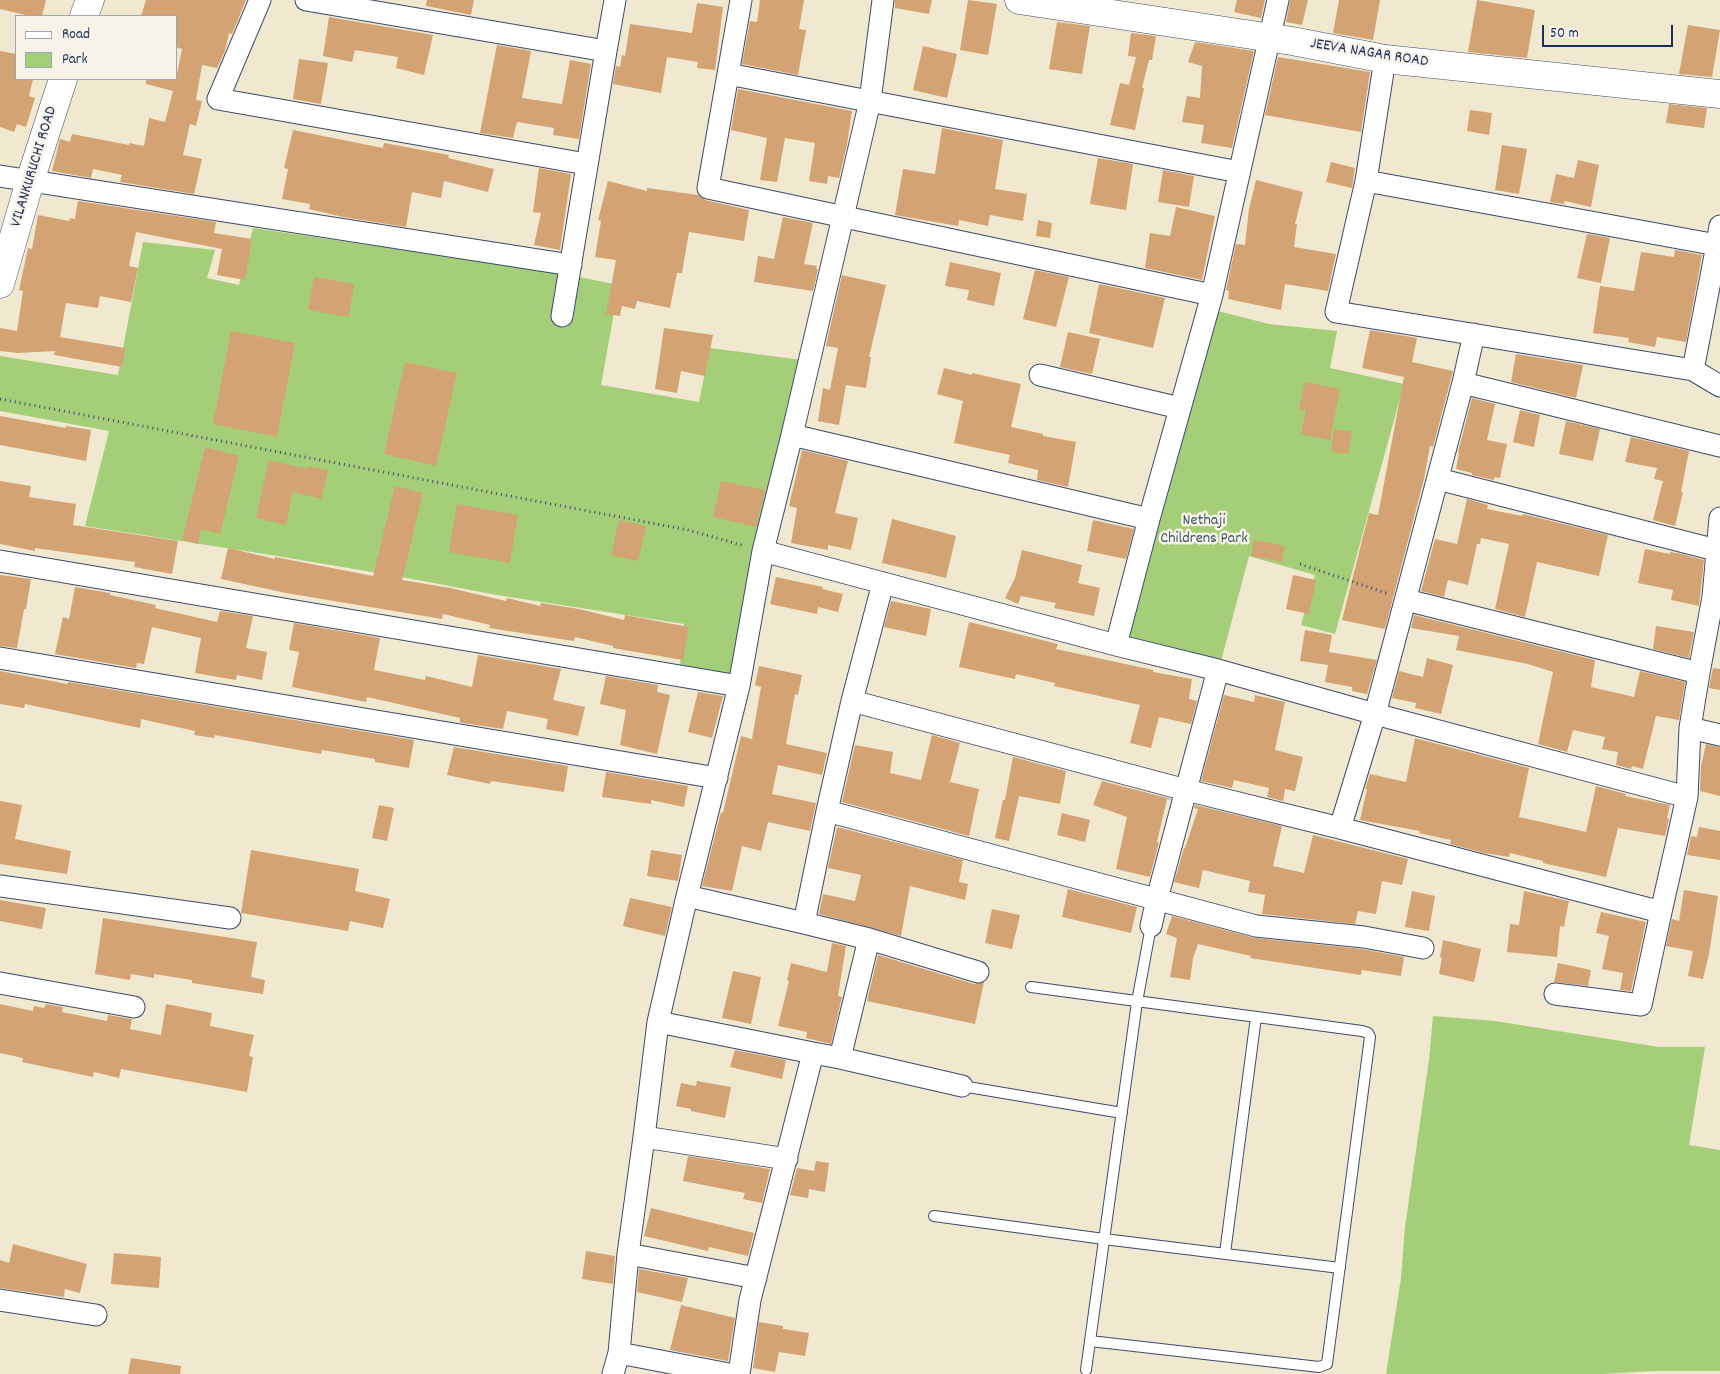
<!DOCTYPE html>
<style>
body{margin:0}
#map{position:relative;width:1720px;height:1374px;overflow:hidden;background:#f1e8d0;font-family:Dekko,sans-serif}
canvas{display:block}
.legend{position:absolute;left:15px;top:15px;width:162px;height:65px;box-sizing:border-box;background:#f7f3e8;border:1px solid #9fa5b1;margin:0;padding:6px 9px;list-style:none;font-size:15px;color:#1b2f5e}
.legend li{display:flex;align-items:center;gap:10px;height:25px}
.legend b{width:25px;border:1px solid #9fa5b1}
.scale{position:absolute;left:1542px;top:25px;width:131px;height:22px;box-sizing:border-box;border:2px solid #1b2f5e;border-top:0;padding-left:6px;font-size:15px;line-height:18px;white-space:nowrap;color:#1b2f5e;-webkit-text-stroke:4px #f7f3e8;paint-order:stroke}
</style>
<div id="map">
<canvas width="1720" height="1374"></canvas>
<ul class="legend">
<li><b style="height:6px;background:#fff"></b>Road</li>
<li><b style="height:14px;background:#a5ce79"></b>Park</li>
</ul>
<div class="scale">50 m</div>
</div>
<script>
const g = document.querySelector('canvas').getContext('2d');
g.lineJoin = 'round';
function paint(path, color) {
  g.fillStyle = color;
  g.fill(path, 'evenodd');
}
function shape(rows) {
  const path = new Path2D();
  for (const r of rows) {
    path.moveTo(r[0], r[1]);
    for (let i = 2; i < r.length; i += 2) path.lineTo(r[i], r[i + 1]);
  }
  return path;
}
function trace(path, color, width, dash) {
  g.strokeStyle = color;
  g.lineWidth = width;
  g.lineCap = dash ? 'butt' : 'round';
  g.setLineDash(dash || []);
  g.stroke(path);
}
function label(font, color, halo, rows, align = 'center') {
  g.font = font + ' Dekko,sans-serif';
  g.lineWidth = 5;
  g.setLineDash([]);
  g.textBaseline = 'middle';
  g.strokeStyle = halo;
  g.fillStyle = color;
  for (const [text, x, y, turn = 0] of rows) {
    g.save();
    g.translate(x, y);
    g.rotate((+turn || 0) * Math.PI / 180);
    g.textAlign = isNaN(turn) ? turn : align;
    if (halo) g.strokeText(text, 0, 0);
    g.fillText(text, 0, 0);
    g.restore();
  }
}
paint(shape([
 [253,228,564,274,619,285,601,385,699,402,710,348,802,360,761,532,730,674,680,665,684,624,497,595,402,577,271,555,85,526,109,431,0,411,0,356,118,375,143,242,215,250,207,278,239,285],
 [1214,310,1269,324,1337,331,1330,368,1404,384,1335,634,1301,625,1315,575,1249,556,1220,665,1128,643,1156,520],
 [1433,1016,1495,1021,1659,1047,1705,1047,1689,1145,1720,1150,1720,1371,1653,1371,1603,1374,1386,1374,1401,1278,1405,1227,1429,1060]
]), '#a5ce79');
paint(shape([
 [0,0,46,0,42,16,30,16,0,9],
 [146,0,246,0,232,34,229,33,225,51,217,68,202,65,196,100,202,101,196,126,190,124,183,155,202,159,194,194,120,182,122,175,93,169,91,178,52,171,60,139,70,142,72,134,129,145,129,143,144,146,149,118,165,122,173,91,146,84,146,79,176,79,182,49,176,47,176,16,141,16],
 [427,0,474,0,471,15,426,6],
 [760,0,804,0,799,29,806,30,798,75,742,64,750,21,757,22],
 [895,0,932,0,929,14,895,8],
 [968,0,997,4,988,55,960,50],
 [1237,0,1265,0,1261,18,1234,12],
 [1290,0,1308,0,1302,25,1286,22],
 [1339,0,1380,0,1373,40,1333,33],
 [1477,0,1535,10,1527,58,1468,52],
 [697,3,723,7,715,70,697,68,698,62,667,57,661,93,613,84,616,66,620,67,622,55,625,56,630,24,692,33],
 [329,17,433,35,424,75,396,68,398,57,355,50,352,62,323,56],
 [1057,22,1090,26,1082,74,1049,69],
 [1688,25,1720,30,1712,77,1679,74],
 [1131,33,1156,36,1152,60,1149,60,1142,88,1144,88,1135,130,1110,125,1120,83,1129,85,1136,57,1128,56],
 [1195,42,1254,51,1232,148,1201,143,1204,125,1182,122,1187,96,1200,98,1202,66,1188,62],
 [497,45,531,51,522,98,562,104,570,60,591,64,579,139,553,135,554,128,517,122,513,138,480,133],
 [923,46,957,54,947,98,913,90],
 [0,51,16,54,16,79,33,79,29,96,35,98,26,127,17,124,14,132,0,127],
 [1278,57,1370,72,1361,132,1265,115],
 [299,59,328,63,321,104,293,99],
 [738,89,852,111,847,145,839,178,828,176,827,184,809,181,815,143,785,138,777,182,760,180,767,138,731,130],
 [1669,104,1707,108,1704,128,1666,123],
 [1470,110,1492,113,1489,135,1467,131],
 [942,128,1003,140,995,189,1027,194,1023,221,990,215,988,226,959,220,958,226,895,215,903,169,935,174],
 [293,130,383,148,384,143,449,155,448,158,494,169,488,192,444,181,441,198,412,192,406,227,343,217,309,209,310,204,282,199,288,169,284,168],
 [1502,145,1527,149,1519,194,1495,190],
 [1098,158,1133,164,1126,210,1090,204],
 [1578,160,1599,165,1591,207,1565,201,1564,204,1550,202,1556,174,1574,178],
 [1331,162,1355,168,1352,188,1326,182],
 [539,168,571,174,560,250,534,245,541,213,533,212],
 [1163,170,1194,176,1189,207,1158,202],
 [1256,180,1303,192,1295,224,1297,224,1294,247,1336,254,1328,291,1285,284,1281,310,1228,299,1229,291,1226,290,1236,244,1245,245,1249,209],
 [608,181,647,191,647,188,698,195,705,200,749,210,744,241,689,232,682,273,677,273,670,308,637,301,635,309,622,306,620,316,606,314,616,260,595,257,601,221,598,220],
 [78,201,216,222,214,233,252,239,245,280,217,275,222,249,136,232,129,266,138,268,131,302,100,296,98,308,66,303,60,337,125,348,122,367,54,355,55,351,18,353,0,351,0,328,17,331,23,291,19,290,28,248,32,249,38,215,69,221,70,218,75,219],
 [1176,207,1215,216,1202,280,1145,268,1150,233,1170,236],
 [783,217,813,223,804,264,817,266,816,269,818,269,813,291,754,282,758,256,774,259],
 [1038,220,1052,223,1050,238,1036,236],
 [1587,234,1610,238,1601,283,1577,278],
 [1675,250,1702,255,1686,342,1657,337,1655,347,1628,342,1629,338,1593,333,1600,286,1634,291,1641,252,1674,257],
 [950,262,1001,273,994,306,967,300,969,290,945,286],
 [1035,270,1069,277,1056,327,1023,319],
 [842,275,886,285,869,357,871,357,866,388,846,385,839,425,818,421,823,388,830,390,838,348,826,346],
 [314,277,354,284,349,317,308,310],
 [1099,284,1165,298,1153,348,1089,333],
 [664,328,713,335,705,376,681,371,677,393,655,389],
 [1370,330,1417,338,1412,362,1453,371,1433,447,1430,446,1424,479,1385,629,1342,620,1369,513,1378,515,1404,377,1362,368],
 [231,331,295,343,277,437,213,424],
 [1068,332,1100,339,1092,374,1060,367],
 [1516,354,1583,365,1576,398,1511,382],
 [405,362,457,373,436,466,384,454],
 [944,368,972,375,972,373,1021,384,1011,427,1043,434,1043,436,1076,442,1068,487,1037,480,1038,470,1008,463,1010,455,954,443,963,401,937,394],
 [1305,382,1340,389,1330,440,1301,434,1306,410,1299,409],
 [1472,398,1495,404,1487,440,1507,444,1500,478,1494,477,1494,480,1472,475,1472,473,1456,469,1459,453,1458,452],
 [1520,410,1540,415,1534,447,1513,442],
 [0,416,66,428,66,426,91,430,86,461,0,445],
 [1566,421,1600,429,1593,461,1559,454],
 [1334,429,1352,432,1348,454,1331,452],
 [1631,437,1689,451,1681,492,1683,492,1675,526,1653,520,1663,481,1654,479,1657,468,1625,462],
 [205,447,239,456,220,534,201,529,198,544,182,540],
 [802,450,848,461,835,513,858,518,851,550,828,545,828,550,791,543,797,508,789,506],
 [269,460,307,469,307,466,328,470,321,499,293,492,286,525,256,518],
 [0,481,31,486,29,497,76,504,73,525,178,541,172,574,134,567,135,562,35,548,35,551,0,544],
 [721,481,765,490,756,527,713,517],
 [395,486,423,493,402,580,450,588,506,601,507,598,540,606,541,603,579,609,624,620,625,615,689,627,683,660,613,648,613,646,575,637,574,641,489,628,490,625,443,614,442,619,286,593,221,579,228,548,275,559,275,557,373,576],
 [1467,499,1488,505,1487,509,1522,516,1523,514,1608,535,1599,576,1537,562,1525,617,1495,609,1509,544,1481,538,1480,544,1477,544,1468,585,1448,580,1444,597,1421,591,1435,539,1457,544],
 [457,504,518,515,510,563,449,552],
 [892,519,956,536,946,578,882,563],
 [619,520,646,526,638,561,611,555],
 [1093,520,1134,529,1126,559,1087,551],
 [1254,540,1285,546,1282,562,1251,556],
 [1645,549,1670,554,1670,552,1682,554,1704,560,1699,606,1671,600,1673,590,1638,583],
 [1022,550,1082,565,1078,583,1100,588,1094,616,1054,608,1056,603,1021,596,1018,604,1005,598,1015,578],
 [0,575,31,579,26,609,24,609,17,648,0,646],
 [1293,575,1316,580,1309,614,1286,609],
 [776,577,823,587,822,589,843,594,838,612,818,607,817,614,770,604],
 [75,587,110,593,110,595,156,605,155,608,217,622,220,611,253,616,246,648,267,652,262,680,237,675,236,680,195,673,201,638,152,627,144,664,137,663,136,668,55,654,63,617,69,619],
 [891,601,931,609,926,636,884,627],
 [1414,615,1595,660,1591,687,1634,697,1640,671,1685,682,1679,720,1656,716,1643,769,1632,766,1631,769,1616,765,1618,752,1602,749,1605,737,1573,730,1567,752,1538,744,1553,672,1528,664,1456,650,1459,636,1411,628],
 [969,622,1058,644,1056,649,1153,670,1153,672,1192,679,1189,699,1197,701,1191,724,1159,717,1151,748,1130,743,1140,705,1054,686,1055,683,1016,674,1015,679,959,667],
 [294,623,380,638,374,670,425,680,426,676,472,687,478,655,561,669,553,700,585,707,578,736,546,729,548,719,507,711,503,729,463,723,460,722,460,718,367,697,366,702,292,687,299,652,289,650],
 [1656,626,1694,632,1689,658,1653,649],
 [1305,630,1332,635,1329,652,1377,660,1367,694,1352,691,1352,687,1325,682,1328,665,1300,661],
 [1427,658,1453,665,1441,714,1415,708,1416,703,1392,698,1399,671,1423,677],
 [759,666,802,675,798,695,795,694,786,744,827,753,822,775,778,765,772,794,816,803,810,831,768,822,761,851,742,846,732,891,702,886,721,812,723,813,741,736,752,739,761,687,755,685],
 [1713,668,1720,669,1720,690,1709,688],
 [0,671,67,684,68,682,414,740,409,768,375,762,375,759,322,750,321,754,215,735,214,738,194,735,195,731,141,719,140,728,25,704,24,708,0,704],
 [606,676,658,685,657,692,670,695,657,754,620,745,626,710,600,704],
 [698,692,723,696,712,738,688,732],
 [1224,695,1254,702,1255,695,1285,702,1275,750,1303,757,1295,791,1285,789,1283,801,1267,797,1269,788,1234,780,1232,788,1201,781],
 [932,735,960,743,950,782,979,789,969,836,842,802,855,745,893,752,890,773,921,780],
 [1415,738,1529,768,1519,817,1586,832,1596,786,1626,794,1625,796,1670,805,1667,818,1669,819,1665,836,1618,828,1606,877,1543,863,1543,861,1510,853,1509,857,1484,853,1450,844,1451,840,1419,833,1420,831,1360,820,1367,789,1365,789,1370,774,1406,782],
 [1706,744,1720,747,1720,796,1700,791,1701,766],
 [454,747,568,766,564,792,491,781,490,784,447,775],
 [1013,757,1066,771,1060,804,1019,796,1009,841,995,838,1003,800,1005,800],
 [606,772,688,786,684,807,651,800,651,804,602,797],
 [1102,781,1171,799,1170,800,1167,799,1157,842,1159,842,1150,877,1116,869,1127,817,1093,805],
 [0,801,22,805,15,839,71,851,67,874,0,864],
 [379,805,394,808,387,841,372,838],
 [1195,805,1282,826,1273,866,1304,873,1313,835,1408,859,1402,885,1382,881,1376,914,1358,911,1355,924,1262,914,1265,895,1248,892,1250,881,1203,870,1199,888,1174,882,1184,848,1185,848,1198,809,1194,808],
 [1062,813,1090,820,1085,842,1057,835],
 [837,827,963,860,959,882,968,884,965,900,910,886,901,936,819,914,823,894,855,901,861,875,828,868],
 [1699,827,1720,831,1720,860,1687,855,1691,836,1697,837],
 [251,850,359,869,355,891,390,899,383,928,350,921,348,931,241,913],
 [651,850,682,855,678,881,647,876],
 [1068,889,1137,907,1131,933,1062,917],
 [1684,890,1718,896,1709,954,1703,979,1688,976,1693,951,1666,946,1672,919,1679,921],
 [1412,891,1435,896,1429,931,1405,927],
 [1524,891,1569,901,1564,927,1560,926,1557,957,1507,952,1510,924,1519,925],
 [630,898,672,907,665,936,623,926],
 [0,900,46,908,42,929,0,921],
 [992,909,1020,915,1012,949,985,943],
 [1601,912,1646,922,1631,991,1620,990,1623,973,1602,969,1609,936,1596,933],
 [1172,916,1255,938,1362,949,1404,957,1401,976,1362,970,1361,975,1250,958,1251,956,1198,944,1193,958,1190,980,1170,977,1177,938,1166,934],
 [103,918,257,942,251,977,265,980,263,994,192,983,192,980,154,974,154,978,131,974,130,980,95,974],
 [1443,940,1481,949,1474,982,1439,974,1442,958,1440,957],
 [832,943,846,946,838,996,842,997,831,1044,806,1038,807,1032,778,1026,789,981,787,980,791,963,827,972],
 [878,955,974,984,984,982,975,1024,867,1001],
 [1558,963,1591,970,1588,986,1554,982],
 [733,971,761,977,751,1024,722,1018],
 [0,1004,33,1011,34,1006,44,1008,46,1004,63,1007,62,1012,107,1021,108,1015,132,1019,130,1029,161,1035,166,1004,212,1013,210,1026,254,1035,249,1056,253,1057,247,1092,121,1069,119,1078,94,1072,93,1077,22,1062,23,1058,0,1053],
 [735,1050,786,1060,782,1079,730,1067],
 [697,1081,731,1087,725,1118,691,1111,691,1109,676,1106,681,1083,696,1086],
 [688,1156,770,1169,762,1203,743,1199,745,1193,683,1181],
 [816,1161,829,1163,825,1192,809,1189,808,1198,790,1195,797,1168,814,1171],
 [651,1208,754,1233,748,1256,709,1247,708,1251,644,1236],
 [13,1244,87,1264,80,1293,65,1289,64,1297,0,1288,0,1260,9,1263],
 [586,1251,615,1256,613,1284,582,1279],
 [114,1253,161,1257,159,1288,111,1284],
 [639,1269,688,1278,682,1302,637,1292],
 [681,1305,735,1318,728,1361,670,1350],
 [759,1322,783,1326,783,1329,809,1333,805,1356,779,1352,775,1372,753,1368],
 [131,1358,181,1366,180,1374,128,1374]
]), '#d3a374');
const lane = shape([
 [1031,987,1362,1031,1368,1033,1370,1037,1327,1364,1319,1367,1090,1341],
 [962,1086,1122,1113],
 [934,1216,1104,1239,1340,1268],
 [1225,1253,1256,1017],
 [1086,1370,1137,1002,1151,926]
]);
const street = shape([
 [260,0,218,99,586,164],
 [306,0,606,51,562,316],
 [883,0,870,101,792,435,1149,519],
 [606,51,615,0],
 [1385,59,1366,181,1336,312,1693,370,1720,386],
 [728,74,741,0],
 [0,176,571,265],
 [1366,181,1717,245,1693,370],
 [1717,245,1720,226],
 [1212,295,708,188,728,74,1239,172],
 [1474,334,1463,383,1375,714,1340,828,1661,912,1687,797],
 [1040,375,1180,408],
 [1463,383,1720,446],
 [1438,479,1716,550],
 [1720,518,1713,597,1699,673,1690,728,1720,735],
 [763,551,1116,645,1218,670,1375,714,1687,797,1690,728],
 [0,561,739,686,763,551,792,435],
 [883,583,852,701,1186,790,1340,828],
 [1406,600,1699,673],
 [1116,645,1149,519,1212,295,1278,0],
 [0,658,717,778],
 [739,686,687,896,804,923],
 [852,701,827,811,1256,926,1364,937,1423,948],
 [827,811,804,923,869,939,978,972],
 [0,886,230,918],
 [687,896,658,1022,644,1137,628,1254,619,1353,729,1374],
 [1151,926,1157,899,1218,670],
 [0,983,134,1007],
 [1555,994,1641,1005,1661,912],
 [658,1022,813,1053,750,1300,739,1374],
 [813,1053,840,1058,869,939],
 [840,1058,962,1086],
 [644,1137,787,1159],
 [628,1254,756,1278],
 [0,1300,96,1315],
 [613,1374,619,1353]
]);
const secondary = shape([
 [1019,0,1292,41,1385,59,1720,94],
 [84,16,90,0],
 [0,284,30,181,63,79]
]);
trace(lane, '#3b4b6f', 12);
trace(street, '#3b4b6f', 23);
trace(secondary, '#3b4b6f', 29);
trace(shape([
 [0,399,688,530,745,546],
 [1300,564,1389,594]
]), '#3b4b6f', 3, [1, 4]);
trace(lane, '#fff', 10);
trace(street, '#fff', 21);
trace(secondary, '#fff', 28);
label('16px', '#1b2f5e', '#f7f3e8', [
 ["JEEVA NAGAR ROAD",1369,54,9],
 ["VILANKURUCHI ROAD",35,167,-73]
]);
label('16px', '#3e5765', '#f7f3e8', [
 ["Nethaji",1204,522],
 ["Childrens Park",1204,540]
]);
</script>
